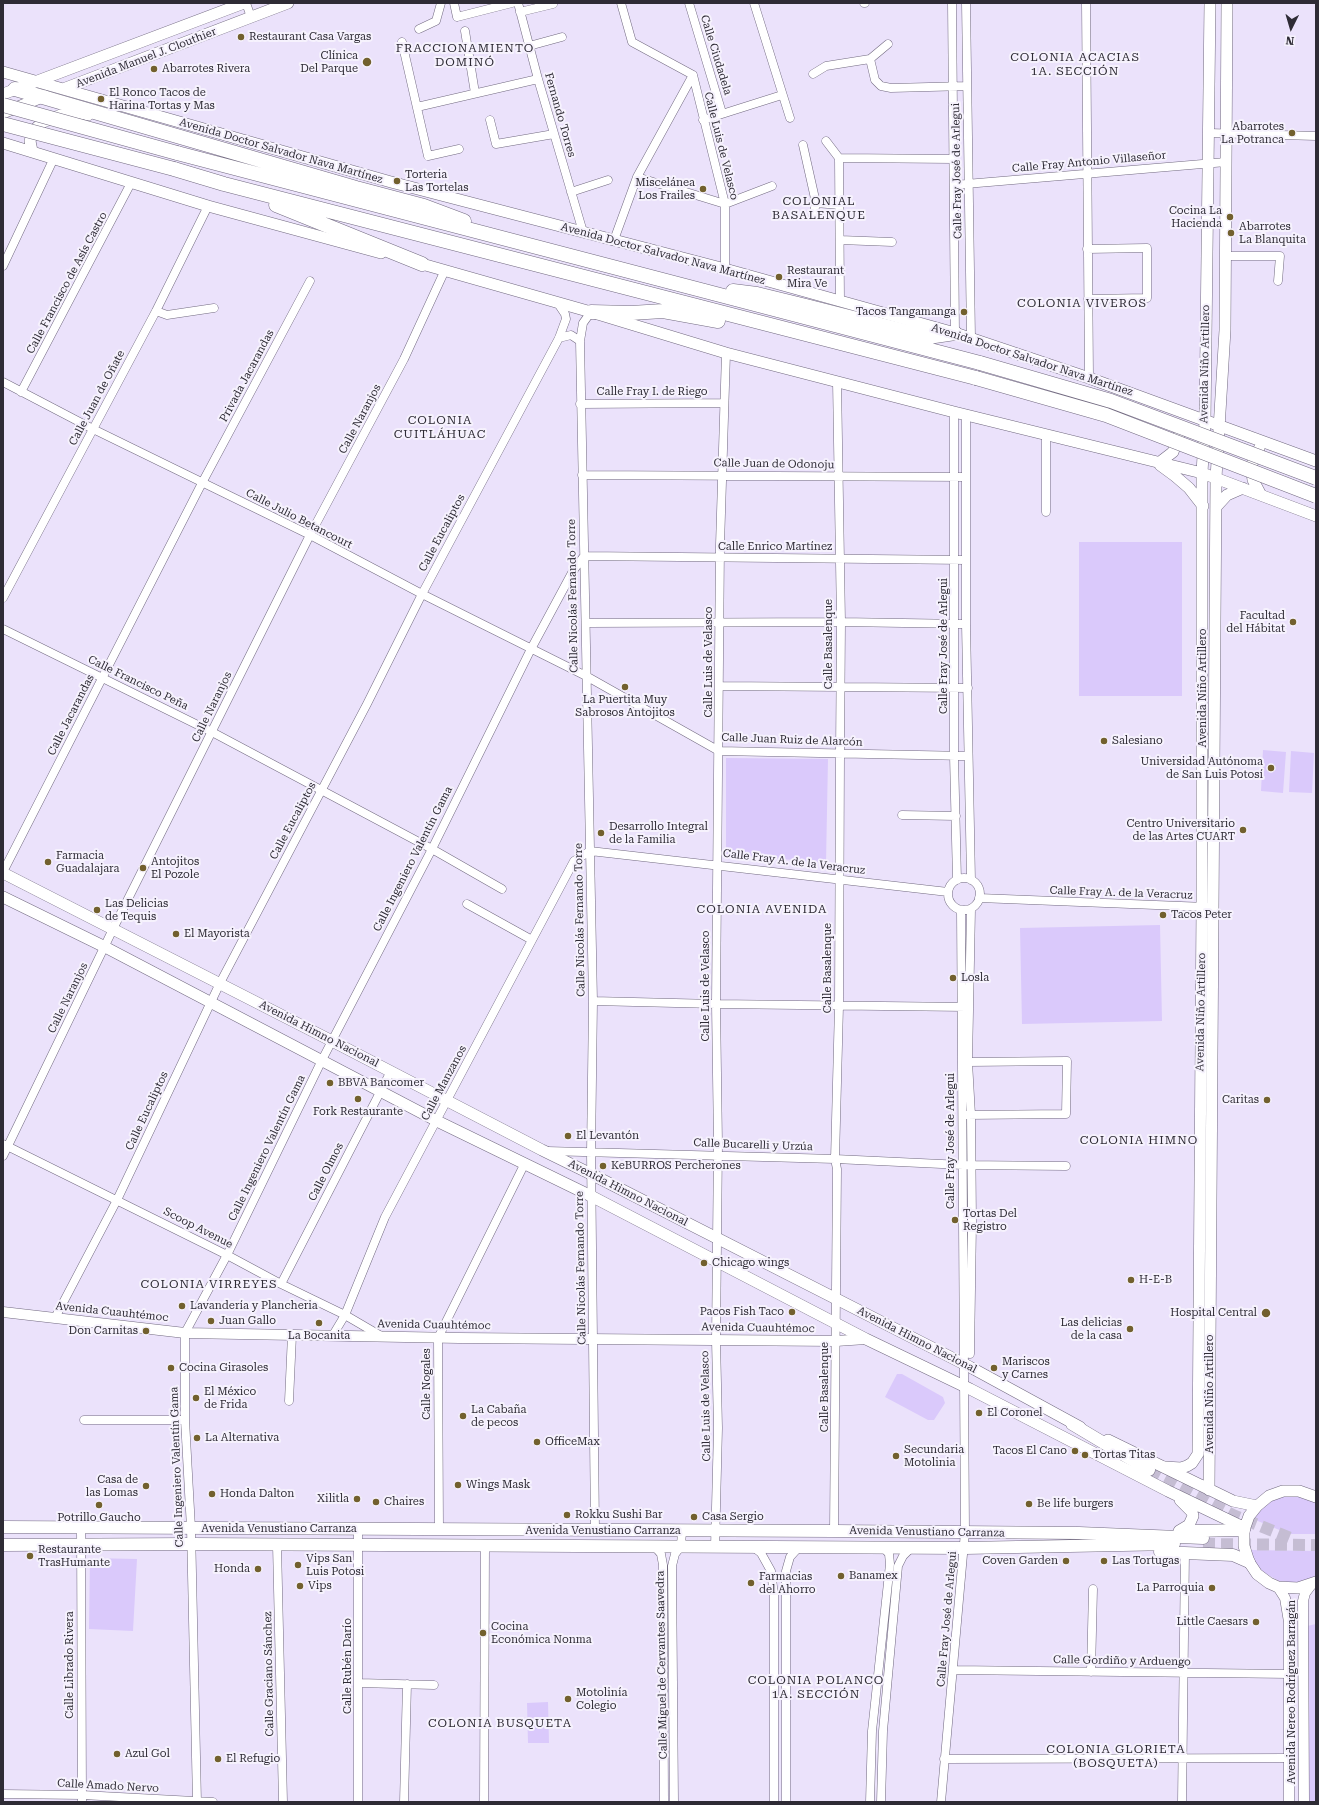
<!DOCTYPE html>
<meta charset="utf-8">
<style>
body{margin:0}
#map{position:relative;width:1319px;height:1805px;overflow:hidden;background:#ebe2fb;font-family:"Roboto Serif",serif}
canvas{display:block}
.frame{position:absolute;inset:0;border:4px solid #2e2b35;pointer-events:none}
.north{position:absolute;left:1271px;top:8px;width:40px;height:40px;-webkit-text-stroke:3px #f6f2fd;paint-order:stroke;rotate:185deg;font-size:11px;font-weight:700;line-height:16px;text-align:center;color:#2e2b35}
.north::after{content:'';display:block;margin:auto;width:14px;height:18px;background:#2e2b35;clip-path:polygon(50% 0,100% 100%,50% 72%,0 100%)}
</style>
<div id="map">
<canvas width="1319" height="1805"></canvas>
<div class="frame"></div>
<div class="north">N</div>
</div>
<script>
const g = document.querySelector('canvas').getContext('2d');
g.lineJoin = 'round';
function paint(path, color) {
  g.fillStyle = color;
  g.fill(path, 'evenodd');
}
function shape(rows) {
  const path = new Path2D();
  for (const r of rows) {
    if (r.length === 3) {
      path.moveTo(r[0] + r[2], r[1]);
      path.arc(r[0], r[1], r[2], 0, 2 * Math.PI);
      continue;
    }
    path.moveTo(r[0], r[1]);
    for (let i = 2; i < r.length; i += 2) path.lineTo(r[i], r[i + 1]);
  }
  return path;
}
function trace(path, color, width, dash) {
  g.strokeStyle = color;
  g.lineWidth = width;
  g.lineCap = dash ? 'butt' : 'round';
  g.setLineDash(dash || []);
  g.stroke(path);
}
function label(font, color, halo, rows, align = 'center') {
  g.font = font + ' "Roboto Serif",serif';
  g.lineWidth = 4;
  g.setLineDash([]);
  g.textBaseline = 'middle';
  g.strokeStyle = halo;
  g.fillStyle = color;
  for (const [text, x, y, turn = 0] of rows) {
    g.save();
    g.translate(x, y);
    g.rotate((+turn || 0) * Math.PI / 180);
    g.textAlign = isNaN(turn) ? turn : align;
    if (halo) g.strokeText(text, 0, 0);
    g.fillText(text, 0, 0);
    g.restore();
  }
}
paint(shape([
 [1079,542,1182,542,1182,696,1079,696],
 [1263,750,1286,752,1283,793,1261,791],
 [1291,751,1314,753,1312,793,1289,792],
 [726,758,828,759,826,863,726,854],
 [1160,925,1162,1021,1022,1024,1020,928],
 [897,1374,902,1374,943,1397,945,1403,934,1420,928,1420,885,1397],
 [1284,1496,1298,1496,1316,1502,1316,1534,1289,1534,1253,1519,1260,1509,1272,1501],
 [1251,1550,1316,1551,1316,1575,1310,1581,1299,1583,1279,1581,1260,1570,1253,1560],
 [90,1558,137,1559,133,1631,89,1629],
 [1316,1624,1316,1802,1309,1802,1307,1626],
 [548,1702,549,1743,528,1743,527,1703]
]), '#dac9fb');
trace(shape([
 [1149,1470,1233,1515,1293,1539],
 [1203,1544,1316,1545]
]), '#c5bdd3', 12, [12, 6]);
const minor = shape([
 [246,3,251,17],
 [454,3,457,17,512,3],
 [518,3,538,79,583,232],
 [621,3,632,42,693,75],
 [689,3,722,113],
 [754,3,790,118],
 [864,3,865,3],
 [952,3,955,333],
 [966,3,971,338],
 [1086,3,1089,378],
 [520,12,553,4],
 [419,29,436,21,441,3],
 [465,31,475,93],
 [402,42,428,156,459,149],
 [529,46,562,37],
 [870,59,875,80,881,86,891,88,967,86],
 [813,74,826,66,870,59,888,44],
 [693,75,725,204,725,269],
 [417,107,538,79],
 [490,120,496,144,554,134],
 [703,120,782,95],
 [1209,133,1316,136],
 [826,141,839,158],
 [803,145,816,203,813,216],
 [839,158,840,302],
 [839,158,954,159],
 [637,177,725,204,772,186],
 [954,185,1226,162],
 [571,192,608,180],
 [816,203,840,205],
 [614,240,637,177,693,75],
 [840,240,892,242],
 [1087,249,1147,248,1147,298,1088,299],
 [1225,256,1280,256,1278,281],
 [3,266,54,158],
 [156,311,167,315,214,308],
 [591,312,583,323,580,341,593,1001,591,1153,595,1530],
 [559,338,571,335,580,341],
 [3,382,93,429,310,535,422,594,586,676,719,751,968,756],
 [21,392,131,183],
 [580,404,723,403],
 [954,412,954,756,957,880],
 [966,414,966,624,971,880],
 [582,475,966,477],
 [1046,512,1046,435],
 [3,598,156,311,208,206],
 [587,623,841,622,966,624],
 [3,629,212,732,432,849,502,889],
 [720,686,968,688],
 [902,815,956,816],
 [3,872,202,483,310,281],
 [964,894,16],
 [979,898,1206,907],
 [467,904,532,940],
 [593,1001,716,1004,966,1007],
 [966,1115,1066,1114,1067,1061,968,1062],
 [3,1144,227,1255,281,1284,345,1315,381,1336],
 [547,1151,835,1159,963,1165,1066,1166],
 [3,1156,113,929,310,535,404,359,445,270],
 [281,1284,391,1071],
 [55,1318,117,1200,220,983,367,704,422,594,559,338,566,319,565,314,557,302],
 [333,1335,345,1315,385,1217,574,861,590,851,948,892],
 [970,1354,972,1223,971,1115,968,1062,971,909],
 [289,1401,292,1335],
 [84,1420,185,1420],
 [81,1527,82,1802],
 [439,1530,438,1338,525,1163],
 [834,1531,837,1169,835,1159,839,1006,840,754,841,622,837,381],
 [277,1545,283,1802],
 [655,1547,661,1554,663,1565,664,1802],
 [715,1547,718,1428,716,1340,718,1144,716,1004,720,545,726,353],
 [753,1547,761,1553,771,1571,774,1595,774,1802],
 [954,1670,1290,1674],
 [1091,1672,1093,1589],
 [359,1683,434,1685],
 [944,1759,1289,1758],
 [3,1794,82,1795,213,1802],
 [197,1802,191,1528,185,1420,185,1333,227,1255,322,1060,432,849,531,649,573,571,584,556,966,560],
 [358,1802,358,1529],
 [404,1802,407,1684],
 [484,1802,485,1546],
 [674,1802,672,1566,675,1554,681,1546,682,1531],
 [786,1802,786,1571,790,1557,799,1547],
 [870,1802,872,1731,890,1564,889,1554,883,1547],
 [881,1802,883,1731,898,1566,903,1556,911,1548],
 [941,1802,965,1532,961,910],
 [1182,1802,1185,1552]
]);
const tertiary = shape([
 [3,1312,185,1333,459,1338,836,1341,866,1339],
 [1278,1587,1285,1598,1289,1622,1289,1802],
 [1304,1802,1303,1601,1305,1593,1311,1585]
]);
const secondary = shape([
 [3,72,391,182,725,269,955,333,1089,378,1316,461],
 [63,89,288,3],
 [3,94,244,3],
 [3,113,45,96],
 [3,143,208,206,381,253],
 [32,151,30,141,34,130,43,122,61,115,79,113,88,115],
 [415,262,591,312,726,353,954,412,1202,473,1316,516],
 [1259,449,1251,466,1253,480,1261,495],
 [1160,462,1173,452,1179,434],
 [1160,465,1175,476,1189,488,1203,506],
 [1216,507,1227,495,1243,488],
 [3,873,332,1041,542,1150,591,1174,970,1367,1080,1427],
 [3,897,105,947,437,1121,591,1196,866,1339,970,1389,1168,1491,1245,1528],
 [1108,1440,1233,1501,1257,1506],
 [1165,1467,1181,1468,1187,1466,1192,1463,1198,1454,1202,907,1202,473,1205,421,1210,3],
 [1209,1490,1216,478,1225,330,1227,3],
 [1316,1497,1299,1491,1283,1491,1269,1496,1257,1506,1249,1516,1244,1530,1244,1546,1249,1562,1257,1574,1269,1583,1278,1587,1298,1588,1316,1582],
 [1179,1531,1189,1525,1193,1516,1192,1512,1180,1500]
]);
const primary = shape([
 [1072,1424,1149,1470],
 [3,1527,834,1531,1079,1533,1203,1538],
 [1191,1531,1244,1530],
 [3,1545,191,1544,965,1548,1174,1544],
 [1160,1552,1233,1555,1249,1562]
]);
const motorway = shape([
 [15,89,356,188,424,206,464,221],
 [177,153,980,363],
 [174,169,224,184,976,378],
 [276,205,422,264],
 [733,291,757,294,806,306,928,337,955,333],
 [591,312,631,313,663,311,718,321]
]);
trace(minor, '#726a80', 9);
trace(tertiary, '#726a80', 11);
trace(secondary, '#726a80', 12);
trace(primary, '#726a80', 13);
trace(motorway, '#726a80', 15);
trace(minor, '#fff', 8);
trace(tertiary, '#fff', 10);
trace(secondary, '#fff', 11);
trace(primary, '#fff', 12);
trace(motorway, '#fff', 14);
const motorwayBridge = shape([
 [3,105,177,153],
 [3,124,174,169],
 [980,363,1111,401,1316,478],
 [976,378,1106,415,1316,496]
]);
trace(motorwayBridge, '#726a80', 15, []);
trace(motorwayBridge, '#fff', 14);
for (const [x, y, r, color] of [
 [241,37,4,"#72602e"],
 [367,62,5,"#72602e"],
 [154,69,4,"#72602e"],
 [101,99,4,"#72602e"],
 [1292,133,4,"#72602e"],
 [397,181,4,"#72602e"],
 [703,189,4,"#72602e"],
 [1230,217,4,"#72602e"],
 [1231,233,4,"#72602e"],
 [779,277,4,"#72602e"],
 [964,312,4,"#72602e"],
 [1293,622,4,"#72602e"],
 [625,687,4,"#72602e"],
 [1104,741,4,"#72602e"],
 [1271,768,4,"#72602e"],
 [1243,830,4,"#72602e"],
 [601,833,4,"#72602e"],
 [48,862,4,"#72602e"],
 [143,868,4,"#72602e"],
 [97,910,4,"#72602e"],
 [1163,915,4,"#72602e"],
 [176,934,4,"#72602e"],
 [953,978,4,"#72602e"],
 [330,1083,4,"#72602e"],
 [358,1099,4,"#72602e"],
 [1267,1100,4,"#72602e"],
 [568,1136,4,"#72602e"],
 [603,1166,4,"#72602e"],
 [955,1220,4,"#72602e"],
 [704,1263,4,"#72602e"],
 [1131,1280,4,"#72602e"],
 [182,1306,4,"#72602e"],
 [792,1312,4,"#72602e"],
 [1266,1313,5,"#72602e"],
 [211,1321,4,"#72602e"],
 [319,1323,4,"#72602e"],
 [1130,1329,4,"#72602e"],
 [146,1331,4,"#72602e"],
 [171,1368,4,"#72602e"],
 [994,1368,4,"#72602e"],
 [196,1398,4,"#72602e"],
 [979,1413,4,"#72602e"],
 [463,1416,4,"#72602e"],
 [197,1438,4,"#72602e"],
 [537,1442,4,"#72602e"],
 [1075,1451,4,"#72602e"],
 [1085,1455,4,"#72602e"],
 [896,1456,4,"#72602e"],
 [458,1485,4,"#72602e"],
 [146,1486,4,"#72602e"],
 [212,1494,4,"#72602e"],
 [357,1499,4,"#72602e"],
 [376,1502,4,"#72602e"],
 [1029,1504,4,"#72602e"],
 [99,1505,4,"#72602e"],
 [567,1515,4,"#72602e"],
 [694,1517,4,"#72602e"],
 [30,1556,4,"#72602e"],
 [1066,1561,4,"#72602e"],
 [1104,1561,4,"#72602e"],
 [298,1565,4,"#72602e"],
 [258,1569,4,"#72602e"],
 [841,1576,4,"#72602e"],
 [751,1583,4,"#72602e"],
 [300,1586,4,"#72602e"],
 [1212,1588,4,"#72602e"],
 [1256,1622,4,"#72602e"],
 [483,1633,4,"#72602e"],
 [568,1699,4,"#72602e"],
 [117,1754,4,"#72602e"],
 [218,1759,4,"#72602e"]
]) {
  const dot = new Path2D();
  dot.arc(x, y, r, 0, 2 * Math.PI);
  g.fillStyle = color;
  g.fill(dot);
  trace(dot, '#f6f2fd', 1.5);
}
label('11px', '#2e2b35', '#f6f2fd', [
 ["Restaurant Casa Vargas",249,37],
 ["Clínica",358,56,"right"],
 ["Del Parque",358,69,"right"],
 ["Abarrotes Rivera",162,69],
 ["El Ronco Tacos de",109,93],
 ["Harina Tortas y Mas",109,106],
 ["Abarrotes",1284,127,"right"],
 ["La Potranca",1284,140,"right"],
 ["Torteria",405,175],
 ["Las Tortelas",405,188],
 ["Miscelánea",695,183,"right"],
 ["Los Frailes",695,196,"right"],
 ["Cocina La",1222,211,"right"],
 ["Hacienda",1222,224,"right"],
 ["Abarrotes",1239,227],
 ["La Blanquita",1239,240],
 ["Restaurant",787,271],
 ["Mira Ve",787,284],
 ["Tacos Tangamanga",956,312,"right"],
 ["Facultad",1285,616,"right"],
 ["del Hábitat",1285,629,"right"],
 ["La Puertita Muy",625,700,"center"],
 ["Sabrosos Antojitos",625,713,"center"],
 ["Salesiano",1112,741],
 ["Universidad Autónoma",1263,762,"right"],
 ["de San Luis Potosí",1263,775,"right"],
 ["Centro Universitario",1235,824,"right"],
 ["de las Artes CUART",1235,837,"right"],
 ["Desarrollo Integral",609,827],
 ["de la Familia",609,840],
 ["Farmacia",56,856],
 ["Guadalajara",56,869],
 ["Antojitos",151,862],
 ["El Pozole",151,875],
 ["Las Delicias",105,904],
 ["de Tequis",105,917],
 ["Tacos Peter",1171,915],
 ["El Mayorista",184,934],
 ["Losla",961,978],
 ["BBVA Bancomer",338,1083],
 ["Caritas",1259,1100,"right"],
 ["Fork Restaurante",358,1112,"center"],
 ["El Levantón",576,1136],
 ["KeBURROS Percherones",611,1166],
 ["Tortas Del",963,1214],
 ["Registro",963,1227],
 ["Chicago wings",712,1263],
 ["H-E-B",1139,1280],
 ["Lavandería y Plancheria",190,1306],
 ["Pacos Fish Taco",784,1312,"right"],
 ["Hospital Central",1257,1313,"right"],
 ["Juan Gallo",219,1321],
 ["Las delicias",1122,1323,"right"],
 ["de la casa",1122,1336,"right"],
 ["Don Carnitas",138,1331,"right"],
 ["La Bocanita",319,1336,"center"],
 ["Mariscos",1002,1362],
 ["y Carnes",1002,1375],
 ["Cocina Girasoles",179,1368],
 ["El México",204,1392],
 ["de Frida",204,1405],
 ["La Cabaña",471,1410],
 ["de pecos",471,1423],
 ["El Coronel",987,1413],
 ["La Alternativa",205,1438],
 ["OfficeMax",545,1442],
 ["Secundaria",904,1450],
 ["Motolinia",904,1463],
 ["Tacos El Cano",1067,1451,"right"],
 ["Tortas Titas",1093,1455],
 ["Casa de",138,1480,"right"],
 ["las Lomas",138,1493,"right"],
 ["Wings Mask",466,1485],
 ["Honda Dalton",220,1494],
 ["Xilitla",349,1499,"right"],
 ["Chaires",384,1502],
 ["Be life burgers",1037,1504],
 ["Rokku Sushi Bar",575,1515],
 ["Casa Sergio",702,1517],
 ["Potrillo Gaucho",99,1518,"center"],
 ["Restaurante",38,1550],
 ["TrasHumante",38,1563],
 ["Vips San",306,1559],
 ["Luis Potosi",306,1572],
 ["Coven Garden",1058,1561,"right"],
 ["Las Tortugas",1112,1561],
 ["Honda",250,1569,"right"],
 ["Banamex",849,1576],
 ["Farmacias",759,1577],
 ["del Ahorro",759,1590],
 ["Vips",308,1586],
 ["La Parroquia",1204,1588,"right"],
 ["Little Caesars",1248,1622,"right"],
 ["Cocina",491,1627],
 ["Económica Nonma",491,1640],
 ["Motolinía",576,1693],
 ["Colegio",576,1706],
 ["Azul Gol",125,1754],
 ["El Refugio",226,1759]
], 'left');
label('11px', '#2e2b35', '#f6f2fd', [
 ["Calle Ciudadela",716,55,73],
 ["Avenida Manuel J. Clouthier",146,58,-21],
 ["Fernando Torres",560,115,74],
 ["Calle Luis de Velasco",721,146,76],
 ["Avenida Doctor Salvador Nava Martínez",281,151,16],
 ["Calle Fray Antonio Villaseñor",1089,162,-5],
 ["Calle Fray José de Arlegui",957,171,-91],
 ["Avenida Doctor Salvador Nava Martínez",663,254,15],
 ["Calle Francisco de Asís Castro",67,283,-62],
 ["Avenida Doctor Salvador Nava Martínez",1032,360,18],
 ["Avenida Niño Artillero",1205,364,-89],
 ["Privada Jacarandas",247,376,-62],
 ["Calle Fray I. de Riego",652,392],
 ["Calle Juan de Oñate",97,398,-62],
 ["Calle Naranjos",360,419,-62],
 ["Calle Juan de Odonoju",774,464,1],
 ["Calle Julio Betancourt",299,519,27],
 ["Calle Eucaliptos",442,533,-62],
 ["Calle Enrico Martínez",775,547],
 ["Calle Nicolás Fernando Torre",573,596,-91],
 ["Calle Basalenque",829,644,-90],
 ["Calle Fray José de Arlegui",944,646,-90],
 ["Calle Luis de Velasco",709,662,-90],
 ["Calle Francisco Peña",138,683,26],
 ["Avenida Niño Artillero",1203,688,-90],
 ["Calle Naranjos",212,707,-64],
 ["Calle Jacarandas",71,715,-63],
 ["Calle Juan Ruiz de Alarcón",792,740,2],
 ["Calle Eucaliptos",293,821,-62],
 ["Calle Ingeniero Valentín Gama",413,859,-63],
 ["Calle Fray A. de la Veracruz",794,862,7],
 ["Calle Fray A. de la Veracruz",1121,893,2],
 ["Calle Nicolás Fernando Torre",580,920,-91],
 ["Calle Basalenque",828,968,-90],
 ["Calle Luis de Velasco",706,986,-90],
 ["Calle Naranjos",68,998,-64],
 ["Avenida Niño Artillero",1201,1012,-89],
 ["Avenida Himno Nacional",319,1034,27],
 ["Calle Manzanos",444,1083,-62],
 ["Calle Eucaliptos",147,1111,-65],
 ["Calle Fray José de Arlegui",951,1141,-90],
 ["Calle Bucarelli y Urzúa",753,1145,2],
 ["Calle Ingeniero Valentín Gama",267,1148,-64],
 ["Calle Olmos",326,1172,-63],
 ["Avenida Himno Nacional",628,1193,27],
 ["Scoop Avenue",198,1228,27],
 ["Calle Nicolás Fernando Torre",581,1268,-91],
 ["Avenida Cuauhtémoc",112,1312,6],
 ["Avenida Cuauhtémoc",434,1325,1],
 ["Avenida Cuauhtémoc",758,1328,1],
 ["Avenida Himno Nacional",917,1340,27],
 ["Calle Nogales",427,1384,-90],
 ["Calle Basalenque",825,1387,-90],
 ["Avenida Niño Artillero",1210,1394,-90],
 ["Calle Luis de Velasco",706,1406,-91],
 ["Calle Ingeniero Valentín Gama",177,1467,-92],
 ["Avenida Venustiano Carranza",279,1529],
 ["Avenida Venustiano Carranza",603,1531],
 ["Avenida Venustiano Carranza",927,1532,1],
 ["Calle Fray José de Arlegui",947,1619,-85],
 ["Calle Gordiño y Arduengo",1122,1661,1],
 ["Calle Librado Rivera",70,1665,-90],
 ["Calle Miguel de Cervantes Saavedra",662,1665,-91],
 ["Calle Rubén Darío",348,1666,-90],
 ["Calle Graciano Sánchez",269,1674,-91],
 ["Avenida Nereo Rodríguez Barragán",1292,1692,-90],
 ["Calle Amado Nervo",108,1786,3]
]);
g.letterSpacing = '1px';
label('12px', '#2e2b35', '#f6f2fd', [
 ["FRACCIONAMIENTO",465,48],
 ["DOMINÓ",465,62],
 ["COLONIA ACACIAS",1075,57],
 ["1A. SECCIÓN",1075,71],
 ["COLONIAL",819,201],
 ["BASALENQUE",819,215],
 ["COLONIA VIVEROS",1082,303],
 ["COLONIA",440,420],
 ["CUITLÁHUAC",440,434],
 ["COLONIA AVENIDA",762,909],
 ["COLONIA HIMNO",1139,1140],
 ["COLONIA VIRREYES",209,1284],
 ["COLONIA POLANCO",816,1680],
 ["1A. SECCIÓN",816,1694],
 ["COLONIA BUSQUETA",500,1723],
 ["COLONIA GLORIETA",1116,1749],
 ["(BOSQUETA)",1116,1763]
]);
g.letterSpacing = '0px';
</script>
